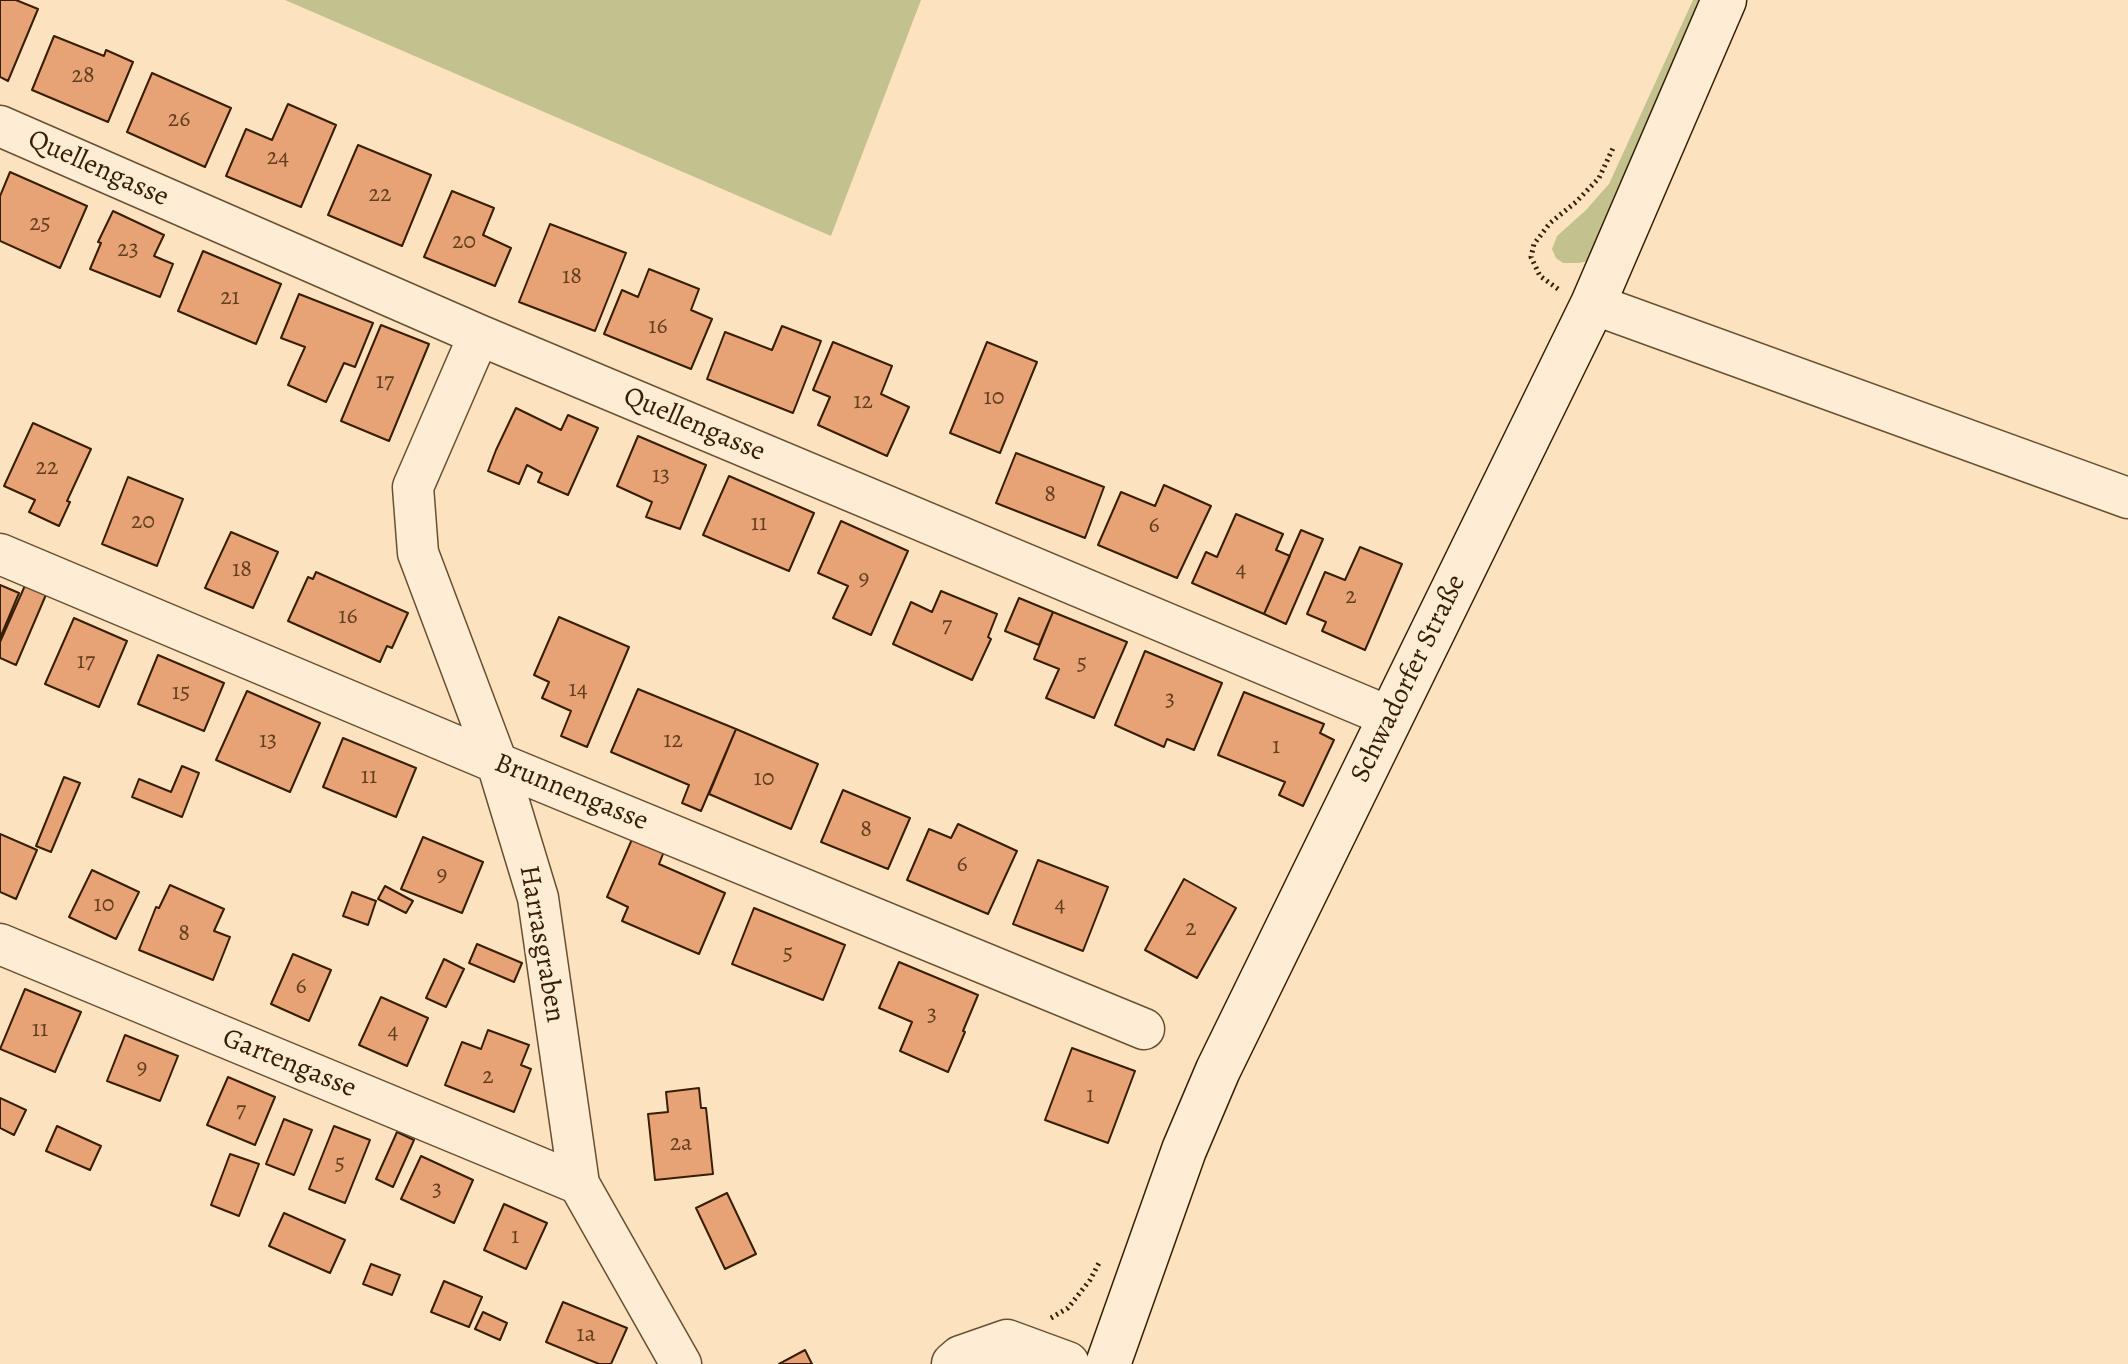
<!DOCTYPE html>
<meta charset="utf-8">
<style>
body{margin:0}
canvas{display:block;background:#fde2bf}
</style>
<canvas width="2128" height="1364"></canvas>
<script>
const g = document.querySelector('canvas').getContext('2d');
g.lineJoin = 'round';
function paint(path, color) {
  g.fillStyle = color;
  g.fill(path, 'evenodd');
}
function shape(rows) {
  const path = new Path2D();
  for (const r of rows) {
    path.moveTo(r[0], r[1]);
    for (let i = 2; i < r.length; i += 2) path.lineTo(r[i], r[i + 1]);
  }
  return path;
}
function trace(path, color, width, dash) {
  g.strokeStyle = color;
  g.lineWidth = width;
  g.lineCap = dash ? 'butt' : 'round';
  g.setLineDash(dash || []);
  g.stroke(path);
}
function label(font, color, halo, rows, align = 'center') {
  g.font = font + ' Alegreya,serif';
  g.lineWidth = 6;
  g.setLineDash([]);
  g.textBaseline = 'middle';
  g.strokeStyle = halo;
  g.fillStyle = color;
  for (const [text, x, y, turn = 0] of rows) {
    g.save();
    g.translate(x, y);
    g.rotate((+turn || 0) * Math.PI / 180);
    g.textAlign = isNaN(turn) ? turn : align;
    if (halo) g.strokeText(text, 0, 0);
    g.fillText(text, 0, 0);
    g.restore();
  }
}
paint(shape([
 [285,0,921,0,831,236],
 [1693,0,1709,0,1594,260,1579,263,1563,263,1556,258,1552,249,1557,236,1586,210,1609,184]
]), '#c3c28f');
const building = shape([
 [0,0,16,0,38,9,8,81,0,77,0,0],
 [54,36,104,56,106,50,133,62,108,122,32,90,54,36],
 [152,73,231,108,205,167,127,132,152,73],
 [288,104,336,125,301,207,226,176,246,129,272,140,288,104],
 [358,145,431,175,402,246,328,215,358,145],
 [10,172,87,206,60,268,0,241,0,196,10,172],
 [452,191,494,208,483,235,511,248,495,286,424,257,452,191],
 [113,211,164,235,154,256,173,264,160,297,90,269,101,243,98,242,113,211],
 [550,224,626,253,595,331,519,302,550,224],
 [203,251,281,284,256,344,178,311,203,251],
 [649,269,699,289,691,310,712,319,691,369,604,334,622,290,638,297,649,269],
 [299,294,373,323,355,367,344,363,326,402,288,385,305,347,281,338,299,294],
 [381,325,429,344,389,441,341,421,381,325],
 [782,326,821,341,793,413,707,379,725,332,772,350,782,326],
 [833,342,892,366,881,394,909,407,887,456,818,425,830,397,813,390,833,342],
 [987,342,1037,362,1000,453,950,433,987,342],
 [516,408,561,430,568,415,598,428,568,495,538,482,542,473,527,465,519,484,488,471,496,450,516,408],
 [33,423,91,449,67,501,70,502,59,526,29,512,35,500,4,486,33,423],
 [638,436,706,465,680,529,646,517,652,502,617,486,638,436],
 [1016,453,1104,487,1085,538,996,503,1016,453],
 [729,476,814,513,789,571,703,535,729,476],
 [128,477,183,499,157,566,102,544,128,477],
 [1164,485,1211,506,1177,578,1098,545,1121,492,1155,506,1164,485],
 [1236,514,1283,534,1276,550,1290,556,1264,614,1192,583,1206,552,1217,557,1236,514],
 [841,521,908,551,871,635,833,618,848,586,818,573,841,521],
 [1301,530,1323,539,1286,624,1264,614,1301,530],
 [231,532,278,552,253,608,205,588,231,532],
 [1360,547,1402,564,1365,650,1322,631,1326,622,1307,614,1325,572,1345,580,1360,547],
 [316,572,408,613,392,648,387,646,380,662,288,621,308,577,313,579,316,572],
 [27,581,48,590,16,665,0,658,0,642,27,581],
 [0,585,19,593,0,638,0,585],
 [941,591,997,614,988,637,991,639,972,680,893,644,911,602,932,612,941,591],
 [1019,598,1053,612,1039,645,1005,631,1019,598],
 [1053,612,1127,642,1094,718,1046,698,1059,669,1034,659,1053,612],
 [559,617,629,647,587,747,561,736,571,711,542,698,549,682,534,675,559,617],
 [74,618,127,641,99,707,45,684,74,618],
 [1145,651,1222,683,1194,750,1167,739,1164,747,1115,725,1145,651],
 [158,655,224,683,204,731,138,704,158,655],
 [638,689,736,729,701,811,682,803,689,785,611,752,638,689],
 [247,691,320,723,290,792,216,760,247,691],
 [1244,692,1324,724,1320,733,1334,740,1303,806,1279,795,1285,782,1218,755,1244,692],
 [736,729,818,764,791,829,709,794,736,729],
 [343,738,416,768,396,817,323,787,343,738],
 [182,766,199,773,182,817,132,797,139,779,171,792,182,766],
 [64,777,80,783,51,852,36,846,64,777],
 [843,790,910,818,888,869,821,842,843,790],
 [958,824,1017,851,988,914,907,880,929,829,951,838,958,824],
 [636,830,667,844,659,864,725,893,699,954,622,921,628,907,607,897,636,830],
 [0,834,37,850,16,899,0,892,0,834],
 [423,837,483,862,462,913,401,889,423,837],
 [1038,860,1108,887,1083,951,1013,924,1038,860],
 [92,870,139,892,116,939,69,917,92,870],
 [1184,879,1236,908,1197,978,1145,950,1184,879],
 [170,885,224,909,214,931,230,937,213,980,139,950,156,907,159,908,170,885],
 [385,886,413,901,406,913,378,899,385,886],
 [352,892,376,901,368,925,343,916,352,892],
 [754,908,845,945,823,1000,732,964,754,908],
 [477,944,522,963,514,982,469,963,477,944],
 [293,954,331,970,309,1021,271,1004,293,954],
 [444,959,464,969,446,1007,426,998,444,959],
 [899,962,978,995,963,1031,965,1032,948,1072,900,1051,912,1022,879,1008,899,962],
 [25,989,81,1012,55,1072,0,1049,25,989],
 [381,997,428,1018,407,1066,359,1045,381,997],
 [488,1030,529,1045,521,1065,531,1069,514,1112,445,1085,462,1042,481,1049,488,1030],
 [125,1035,178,1056,160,1101,107,1081,125,1035],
 [1072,1048,1135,1071,1108,1143,1045,1120,1072,1048],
 [228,1077,275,1097,255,1145,207,1125,228,1077],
 [699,1088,701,1108,706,1108,713,1174,655,1180,648,1114,668,1112,666,1092,699,1088],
 [0,1098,26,1110,14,1135,0,1128,0,1098],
 [284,1119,312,1130,294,1175,266,1164,284,1119],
 [57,1126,101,1146,90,1170,46,1151,57,1126],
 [334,1126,370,1140,345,1203,309,1189,334,1126],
 [397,1132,414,1140,393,1187,376,1179,397,1132],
 [230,1154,259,1164,239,1216,211,1205,230,1154],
 [421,1156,473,1180,454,1223,401,1199,421,1156],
 [727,1193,756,1254,725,1269,696,1208,727,1193],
 [504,1204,547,1223,526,1269,484,1250,504,1204],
 [284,1213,345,1240,330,1273,269,1246,284,1213],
 [371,1264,400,1275,392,1295,363,1284,371,1264],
 [444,1281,482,1297,469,1327,431,1312,444,1281],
 [563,1302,627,1328,611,1364,599,1364,546,1342,563,1302],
 [483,1312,507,1323,500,1340,475,1329,483,1312],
 [805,1350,812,1364,779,1364,805,1350]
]);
paint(building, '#e7a276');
trace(building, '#371e00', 2);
const minor = shape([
 [0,126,479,335,1390,717],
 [1593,304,2128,498],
 [479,335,413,487,418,553,497,763,538,898,579,1184,681,1364],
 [0,554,497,763,1144,1029],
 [0,944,579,1184]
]);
const tertiary = shape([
 [954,1364,961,1358,1007,1342,1067,1364]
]);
const secondary = shape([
 [1108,1364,1184,1150,1218,1070,1593,304,1724,0]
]);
trace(minor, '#684f30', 43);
trace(tertiary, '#684f30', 47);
trace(secondary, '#371e00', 47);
trace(shape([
 [1558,289,1540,276,1531,257,1534,244,1550,223,1576,202,1599,178,1614,146],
 [1051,1318,1068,1308,1090,1280,1099,1263]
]), '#371e00', 5, [2, 4]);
trace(minor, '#feecd5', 40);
trace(tertiary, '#feecd5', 44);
trace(secondary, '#feecd5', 44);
label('24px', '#633f1e', null, [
 ["28",83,76],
 ["26",179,120],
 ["24",278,158],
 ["22",380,195],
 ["25",40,224],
 ["20",464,242],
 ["23",128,250],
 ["18",572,277],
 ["21",230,298],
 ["16",658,327],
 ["17",385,382],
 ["10",994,398],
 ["12",863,402],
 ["22",47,468],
 ["13",661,476],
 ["8",1050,495],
 ["20",143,522],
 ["11",759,524],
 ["6",1154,526],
 ["18",242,570],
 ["4",1241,570],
 ["9",864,579],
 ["2",1351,597],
 ["16",348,617],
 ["7",947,626],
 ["17",86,662],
 ["5",1082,664],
 ["14",578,690],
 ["15",181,693],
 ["3",1170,700],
 ["13",268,741],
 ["12",673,741],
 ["1",1276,747],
 ["11",369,777],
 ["10",764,779],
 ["8",866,830],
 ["6",962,865],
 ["9",442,875],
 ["10",104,905],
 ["4",1060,905],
 ["2",1191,929],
 ["8",184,934],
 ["5",788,954],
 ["6",301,987],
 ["3",932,1015],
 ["11",40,1030],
 ["4",393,1032],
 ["9",142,1068],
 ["2",488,1077],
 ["1",1090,1096],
 ["7",241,1111],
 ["2a",681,1144],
 ["5",340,1164],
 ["3",437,1190],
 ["1",515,1237],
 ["1a",586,1335]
]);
label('28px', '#371e00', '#feecd5', [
 ["Quellengasse",98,169,24],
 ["Quellengasse",694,425,23],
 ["Schwadorfer Straße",1409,679,-64],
 ["Brunnengasse",571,793,22],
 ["Harrasgraben",541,944,80],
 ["Gartengasse",289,1064,22]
]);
</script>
